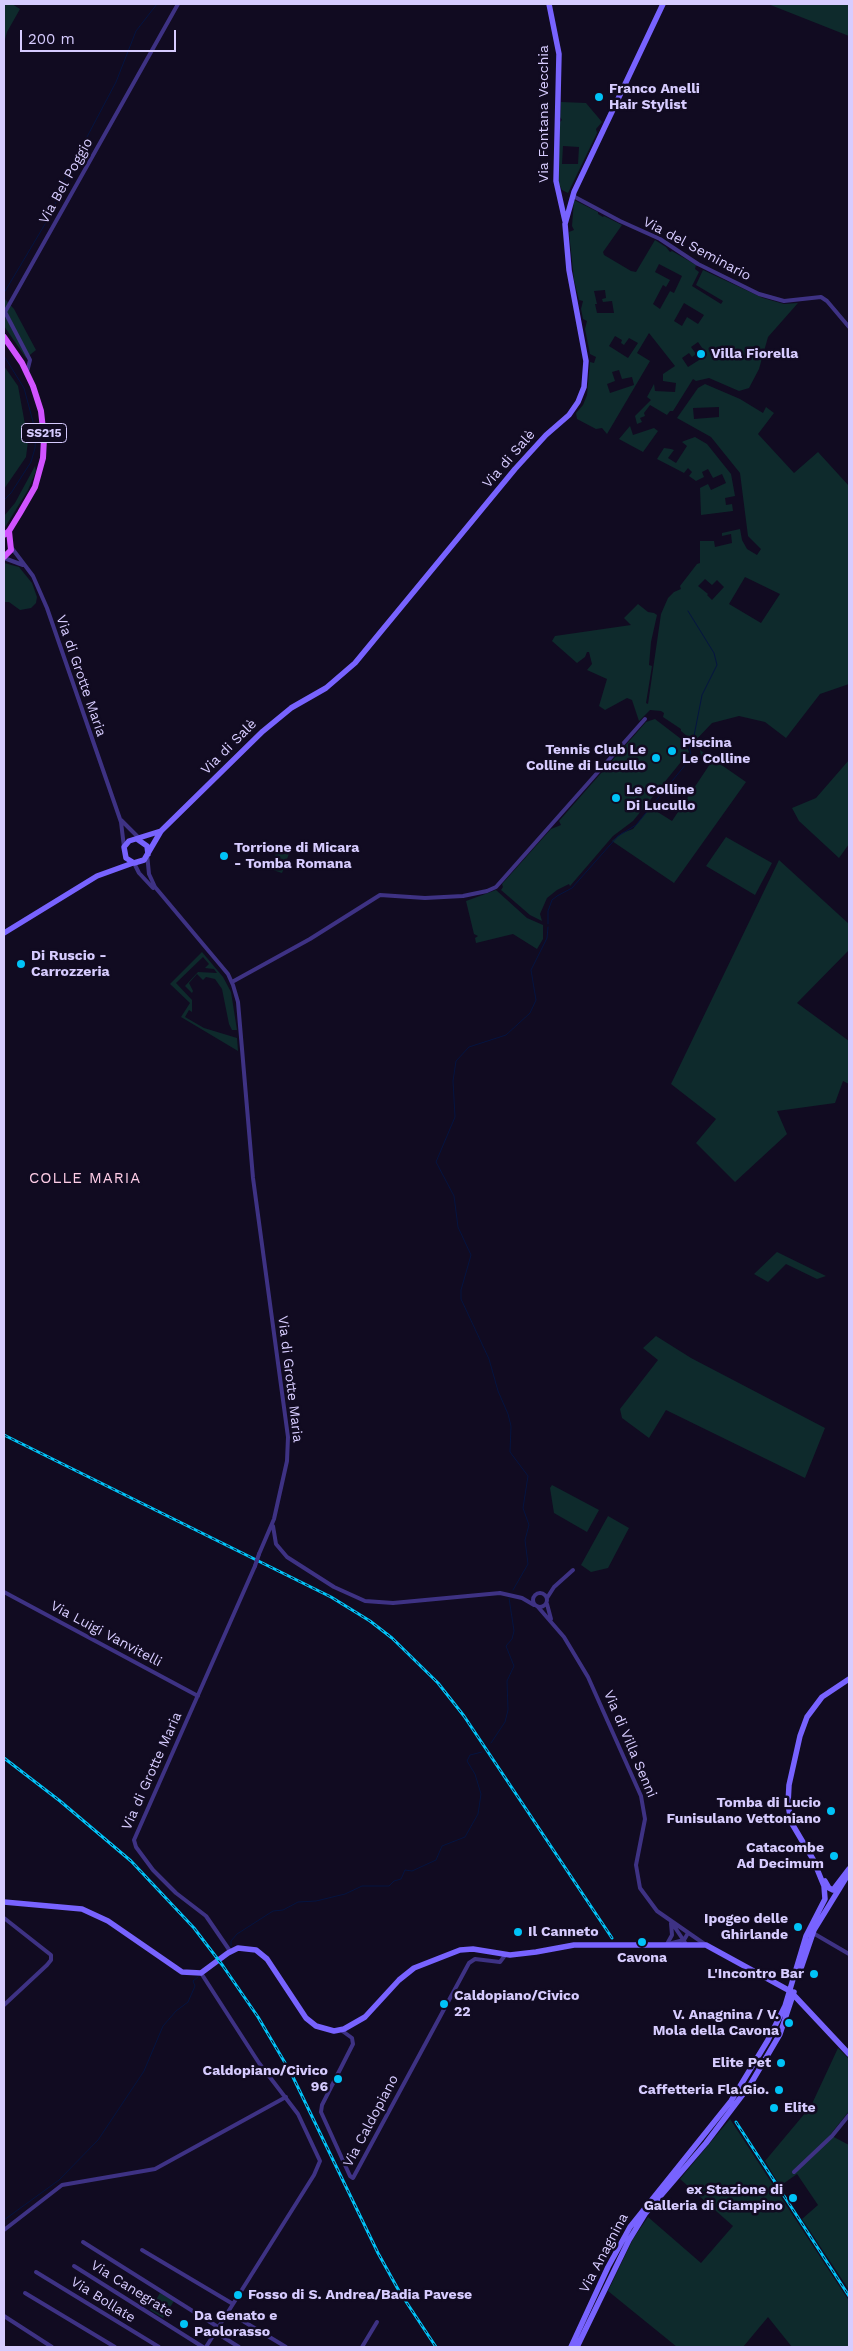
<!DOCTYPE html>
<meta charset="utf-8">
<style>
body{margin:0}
#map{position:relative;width:853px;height:2351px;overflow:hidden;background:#110b21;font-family:"Work Sans",sans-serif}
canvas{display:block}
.frame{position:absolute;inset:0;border:5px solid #d7ccff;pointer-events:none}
.scale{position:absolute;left:20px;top:30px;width:156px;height:22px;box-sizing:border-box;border:2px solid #d7ccff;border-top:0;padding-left:6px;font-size:15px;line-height:18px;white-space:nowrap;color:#d7ccff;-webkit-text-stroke:4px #110b21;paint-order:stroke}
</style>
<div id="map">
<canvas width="853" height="2351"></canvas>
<div class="frame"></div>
<div class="scale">200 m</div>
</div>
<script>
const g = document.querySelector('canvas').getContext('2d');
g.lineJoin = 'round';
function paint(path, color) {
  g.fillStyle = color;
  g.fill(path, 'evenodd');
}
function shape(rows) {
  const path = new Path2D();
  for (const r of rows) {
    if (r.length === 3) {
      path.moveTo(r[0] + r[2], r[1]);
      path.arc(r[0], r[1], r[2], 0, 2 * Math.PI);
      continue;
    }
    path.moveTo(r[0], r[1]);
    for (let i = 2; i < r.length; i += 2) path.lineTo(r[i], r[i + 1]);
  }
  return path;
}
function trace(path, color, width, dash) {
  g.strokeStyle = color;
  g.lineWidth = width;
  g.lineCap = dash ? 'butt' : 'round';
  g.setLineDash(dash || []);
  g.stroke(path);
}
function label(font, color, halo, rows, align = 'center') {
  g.font = font + ' "Work Sans",sans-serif';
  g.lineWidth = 5;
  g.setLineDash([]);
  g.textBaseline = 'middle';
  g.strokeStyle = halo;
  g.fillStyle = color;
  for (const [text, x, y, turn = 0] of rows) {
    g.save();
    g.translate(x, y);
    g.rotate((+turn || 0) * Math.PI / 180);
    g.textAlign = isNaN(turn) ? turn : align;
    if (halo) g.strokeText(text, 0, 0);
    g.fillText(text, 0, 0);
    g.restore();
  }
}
paint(shape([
 [4,4,12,4,20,9,7,32,4,43],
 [768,4,849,4,849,36],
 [561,102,586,103,602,122,596,129,597,133,568,193,562,190,558,182,560,122,562,120,560,117],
 [563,146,579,147,578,164,562,164],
 [574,200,598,212,598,214,603,217,604,216,622,225,603,252,604,255,631,271,636,272,655,240,666,247,670,252,672,251,696,265,695,269,699,272,692,286,721,304,723,301,696,285,703,270,763,298,784,304,798,303,768,337,759,369,749,388,739,391,709,378,696,381,693,379,673,411,670,411,667,415,650,405,644,413,645,416,640,418,642,422,637,424,635,416,651,400,647,397,654,384,655,391,675,392,676,383,663,381,663,374,675,366,649,333,637,353,650,361,607,434,602,428,596,429,577,419,576,413,583,405,587,395,590,362,594,363,596,357,590,354,585,329,587,321,583,319,581,309,583,301,579,300,574,280,569,232,574,230,572,226],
 [659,264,682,276,674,293,670,291,660,309,653,304,663,285,666,287,670,280,655,272],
 [605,290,606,298,602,299,603,302,612,301,614,313,597,313,595,304,597,304,594,291],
 [684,303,704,315,698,324,687,317,682,326,674,321],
 [615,336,622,340,621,343,624,345,629,338,638,343,628,358,609,346],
 [698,342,707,355,688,367,682,358,689,353,692,357,696,354,691,347],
 [619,370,622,379,632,377,634,385,610,393,607,384,615,381,612,372],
 [4,298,14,309,36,350,26,358,4,326],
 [4,366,18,386,28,441,26,457,4,489],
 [705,384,740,399,763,413,766,407,774,413,758,434,794,473,818,452,849,486,849,684,820,694,786,738,765,722,739,716,712,723,694,742,681,731,681,729,663,717,664,713,661,711,650,710,639,721,632,700,627,698,605,710,599,706,607,679,587,670,592,664,589,652,587,652,585,657,577,663,552,641,555,636,631,625,624,618,638,604,648,612,654,613,657,615,651,642,649,665,652,666,646,703,648,704,661,614,668,598,674,592,681,589,680,586,697,564,700,563,700,541,714,541,715,547,732,543,731,534,722,536,722,533,740,529,742,540,747,549,757,555,761,549,748,536,740,473,711,437,677,418,698,388],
 [719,407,719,417,694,419,693,408],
 [745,577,780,594,761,623,729,604],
 [705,579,712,585,717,580,724,587,712,600,707,595,708,594,698,586],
 [630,426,633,435,654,428,658,431,643,452,619,439],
 [695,437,707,444,731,474,735,496,725,498,726,505,732,504,733,511,701,515,700,488,708,484,711,490,726,483,722,474,713,478,708,469,702,472,704,477,696,481,689,476,692,472,688,468,684,473,657,459,664,448,671,449,674,450,668,458,676,463,687,446,682,442,684,441],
 [35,466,36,471,28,490,4,529,4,516,15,503],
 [4,563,19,567,32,583,37,597,36,603,31,608,20,610,9,602,4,602],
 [655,719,685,742,689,752,633,821,613,836,570,886,569,884,557,890,547,898,540,914,542,921,530,915,501,890,503,887,502,884,551,829,561,825,559,821,646,722],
 [700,750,746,782,674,883,612,841,622,833,633,829,652,805,657,809,656,811,672,821,710,764,710,760,701,756],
 [849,760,849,844,839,858,799,821,792,808,816,798],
 [726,837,772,863,755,895,706,866],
 [279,844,291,848,282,873,270,869],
 [779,860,849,924,849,950,797,1003,849,1041,849,1084,843,1081,835,1103,777,1111,787,1134,735,1182,696,1143,716,1119,671,1084],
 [496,890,527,918,543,925,543,939,537,949,513,934,476,943,475,938,478,936,474,934,466,901],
 [202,952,223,977,231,992,237,1030,232,1030,229,1024,222,989,215,979,206,977,203,980,197,974,189,983,193,991,192,993,185,986,198,972,217,973,214,969,205,968,209,964,203,957,176,983,192,1000,192,1012,189,1010,185,1017,204,1028,237,1038,238,1051,181,1017,190,1003,170,984],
 [777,1252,826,1276,817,1279,786,1264,768,1282,754,1274],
 [656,1336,691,1358,825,1428,805,1478,666,1410,649,1438,622,1418,620,1409,658,1360,643,1348],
 [552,1485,599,1510,587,1532,554,1513,550,1488],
 [608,1516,629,1528,608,1568,591,1572,581,1565],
 [838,2048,849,2059,849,2111,830,2135,849,2145,849,2290,802,2219,818,2205,797,2174,780,2186,765,2161,811,2106],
 [730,2119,849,2301,849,2347,792,2347,768,2317,743,2347,677,2347,608,2291,633,2239,648,2217,701,2263,733,2226,680,2179],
 [160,2293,174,2301,163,2318,150,2310]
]), '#0e2a2c');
trace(shape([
 [4,293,54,209,60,188,116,82,136,31,157,4],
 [4,356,24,388,36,433,35,448,31,462,11,493,4,500],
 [688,611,714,653,717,665,702,695,694,736,690,740],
 [548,924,548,911,552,900,557,896,572,888,618,836,636,825,686,764,691,755,689,745],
 [513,1590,528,1564,525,1540,529,1525,523,1508,528,1476,510,1452,511,1426,508,1414,498,1391,489,1359,461,1299,461,1290,471,1255,458,1227,454,1196,436,1162,455,1117,453,1081,456,1061,469,1047,506,1035,530,1013,536,1000,531,970,547,938,548,927],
 [491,1743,505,1722,508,1710,507,1681,514,1666,506,1646,512,1639,514,1631,509,1598],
 [231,1946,231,1941,237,1934,273,1911,283,1910,298,1902,316,1901,345,1894,362,1886,389,1886,394,1881,401,1879,405,1870,412,1871,436,1860,442,1846,465,1837,478,1814,481,1794,475,1774,467,1761,470,1755,482,1752],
 [4,2220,59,2180,98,2140,144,2071,163,2026,176,2011,188,2002,195,1986,193,1981,198,1977]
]), '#051440', 1);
trace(shape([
 [573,196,620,221,660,239,698,264,759,294,784,301,821,297,827,301,849,327],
 [27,372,30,360,5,312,178,4],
 [11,547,33,576,47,608,121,822,124,847],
 [4,558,23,565],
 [121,820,139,838],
 [147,854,149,874,155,887,228,974,233,985,238,1002,253,1178,288,1437,287,1461,274,1519,259,1554],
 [134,863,139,873,153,888],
 [232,982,310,939,380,895,425,898,463,896,487,891,496,887,645,719],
 [273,1526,276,1544,287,1557,334,1587,365,1601,393,1603,500,1593,522,1598,534,1605],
 [4,1592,198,1696],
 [540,1600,7],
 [547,1598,554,1587,573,1570],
 [547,1604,551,1619],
 [538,1607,564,1637,588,1677,641,1796,645,1819,636,1865,640,1888,657,1911,706,1945],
 [4,1918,51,1955,51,1960,47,1965,4,2005],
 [672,1923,686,1944],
 [813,1933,849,1954],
 [672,1943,684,1940,688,1933],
 [667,1944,672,1935,671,1923],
 [230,1951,206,1916,176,1893,153,1870,136,1847,134,1840,255,1566],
 [201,1973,259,2063,298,2114,320,2161,314,2175,206,2347],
 [341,2030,352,2038,353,2044,322,2105,321,2112,350,2176,353,2178,469,1963,475,1959,500,1962,506,1954],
 [794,2172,832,2136,849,2115],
 [4,2230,62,2185,155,2169,286,2097],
 [83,2242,218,2327],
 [142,2250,233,2304],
 [74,2266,203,2347],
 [36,2272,159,2347],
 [25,2293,115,2347],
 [228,2312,286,2347],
 [4,2316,52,2347],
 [215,2332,239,2347],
 [362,2347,377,2322]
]), '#3e3284', 4);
trace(shape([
 [549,4,559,54,556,181,565,221],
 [161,831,129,841,124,847,126,858,134,863,144,860,161,831,263,731,291,708,326,688,355,663,515,469,546,435,569,415,578,402,584,387,586,361,569,270,565,224,574,192,663,4],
 [137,839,147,846,148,854],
 [4,933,97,876,133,863],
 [817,1866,791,1822,788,1804,789,1785,800,1736,807,1717,822,1697,849,1679],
 [825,1881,829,1888,833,1890,849,1869],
 [4,1902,82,1909,108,1921,182,1972,201,1973,228,1953,238,1948,256,1950,267,1959,306,2018,316,2026,334,2031,344,2029,365,2017,399,1980,414,1968,460,1950,473,1949,510,1955,536,1952,574,1945,706,1945,790,1991,849,2054],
 [799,1974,814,1930,849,1873],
 [571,2347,608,2267,630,2227,731,2101,768,2040,785,2006,806,1936,825,1899,824,1886,815,1864],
 [577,2347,629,2240,645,2214,706,2143,750,2085,780,2034,794,1992]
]), '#7863ff', 5.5);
trace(shape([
 [4,337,22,363,33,386,41,411,44,438,43,458,35,487,20,513,9,531,4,535],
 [4,557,11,550,9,531]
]), '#d153ff', 6);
const rail = shape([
 [4,1435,331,1597,370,1621,392,1638,438,1683,464,1716,612,1938],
 [4,1758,60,1801,131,1861,194,1928,223,1966,258,2017,291,2073,378,2253,399,2291,436,2347],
 [736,2122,849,2296]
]);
trace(rail, '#00c3f7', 3);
trace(rail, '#110b21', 1, [4]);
trace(shape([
 [255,1566,259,1554]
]), '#3e3284', 4);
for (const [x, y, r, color] of [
 [599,97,5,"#00c3f7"],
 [701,354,5,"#00c3f7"],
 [672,751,5,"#00c3f7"],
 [656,758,5,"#00c3f7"],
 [616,798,5,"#00c3f7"],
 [224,856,5,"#00c3f7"],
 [21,964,5,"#00c3f7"],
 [831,1811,5,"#00c3f7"],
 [834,1856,5,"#00c3f7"],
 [798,1927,5,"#00c3f7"],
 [518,1932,5,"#00c3f7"],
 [642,1942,5,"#00c3f7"],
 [814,1974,5,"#00c3f7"],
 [444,2004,5,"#00c3f7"],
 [789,2023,5,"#00c3f7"],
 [781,2063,5,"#00c3f7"],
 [338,2079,5,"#00c3f7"],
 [779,2090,5,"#00c3f7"],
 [774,2108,5,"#00c3f7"],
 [793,2198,5,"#00c3f7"],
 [238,2295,5,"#00c3f7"],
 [184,2324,5,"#00c3f7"]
]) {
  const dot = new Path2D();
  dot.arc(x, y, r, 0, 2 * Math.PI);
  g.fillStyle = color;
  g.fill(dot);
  trace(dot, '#110b21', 2);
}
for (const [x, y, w] of [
 [44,433,45]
]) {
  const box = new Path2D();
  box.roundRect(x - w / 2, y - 9.5, w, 19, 4);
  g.fillStyle = '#110b21';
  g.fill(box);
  trace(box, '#d7ccff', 1);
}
label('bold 12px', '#d7ccff', null, [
 ["SS215",44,433]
]);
label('bold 14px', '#d7ccff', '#110b21', [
 ["Franco Anelli",609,89],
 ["Hair Stylist",609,105],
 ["Villa Fiorella",711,354],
 ["Piscina",682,743],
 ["Le Colline",682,759],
 ["Tennis Club Le",646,750,"right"],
 ["Colline di Lucullo",646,766,"right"],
 ["Le Colline",626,790],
 ["Di Lucullo",626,806],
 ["Torrione di Micara",234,848],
 ["- Tomba Romana",234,864],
 ["Di Ruscio -",31,956],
 ["Carrozzeria",31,972],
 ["Tomba di Lucio",821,1803,"right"],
 ["Funisulano Vettoniano",821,1819,"right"],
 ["Catacombe",824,1848,"right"],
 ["Ad Decimum",824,1864,"right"],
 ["Ipogeo delle",788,1919,"right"],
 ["Ghirlande",788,1935,"right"],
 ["Il Canneto",528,1932],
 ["Cavona",642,1958,"center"],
 ["L'Incontro Bar",804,1974,"right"],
 ["Caldopiano/Civico",454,1996],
 ["22",454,2012],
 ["V. Anagnina / V.",779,2015,"right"],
 ["Mola della Cavona",779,2031,"right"],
 ["Elite Pet",771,2063,"right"],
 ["Caldopiano/Civico",328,2071,"right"],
 ["96",328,2087,"right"],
 ["Caffetteria Fla.Gio.",769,2090,"right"],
 ["Elite",784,2108],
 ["ex Stazione di",783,2190,"right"],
 ["Galleria di Ciampino",783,2206,"right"],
 ["Fosso di S. Andrea/Badia Pavese",248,2295],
 ["Da Genato e",194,2316],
 ["Paolorasso",194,2332]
], 'left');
label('14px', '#d7ccff', '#110b21', [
 ["Via Fontana Vecchia",544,114,-90],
 ["Via Bel Poggio",66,181,-61],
 ["Via del Seminario",697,249,28],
 ["Via di Salè",509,459,-49],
 ["Via di Grotte Maria",81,676,71],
 ["Via di Salè",229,747,-45],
 ["Via di Grotte Maria",290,1379,83],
 ["Via Luigi Vanvitelli",106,1634,28],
 ["Via di Villa Senni",630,1744,67],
 ["Via di Grotte Maria",152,1771,-66],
 ["Via Caldopiano",371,2121,-62],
 ["Via Anagnina",604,2253,-62],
 ["Via Canegrate",132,2289,32],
 ["Via Bollate",103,2300,32]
]);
g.letterSpacing = '1px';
label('15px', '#ffcee8', '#110b21', [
 ["COLLE MARIA",85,1179]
]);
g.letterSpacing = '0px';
</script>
